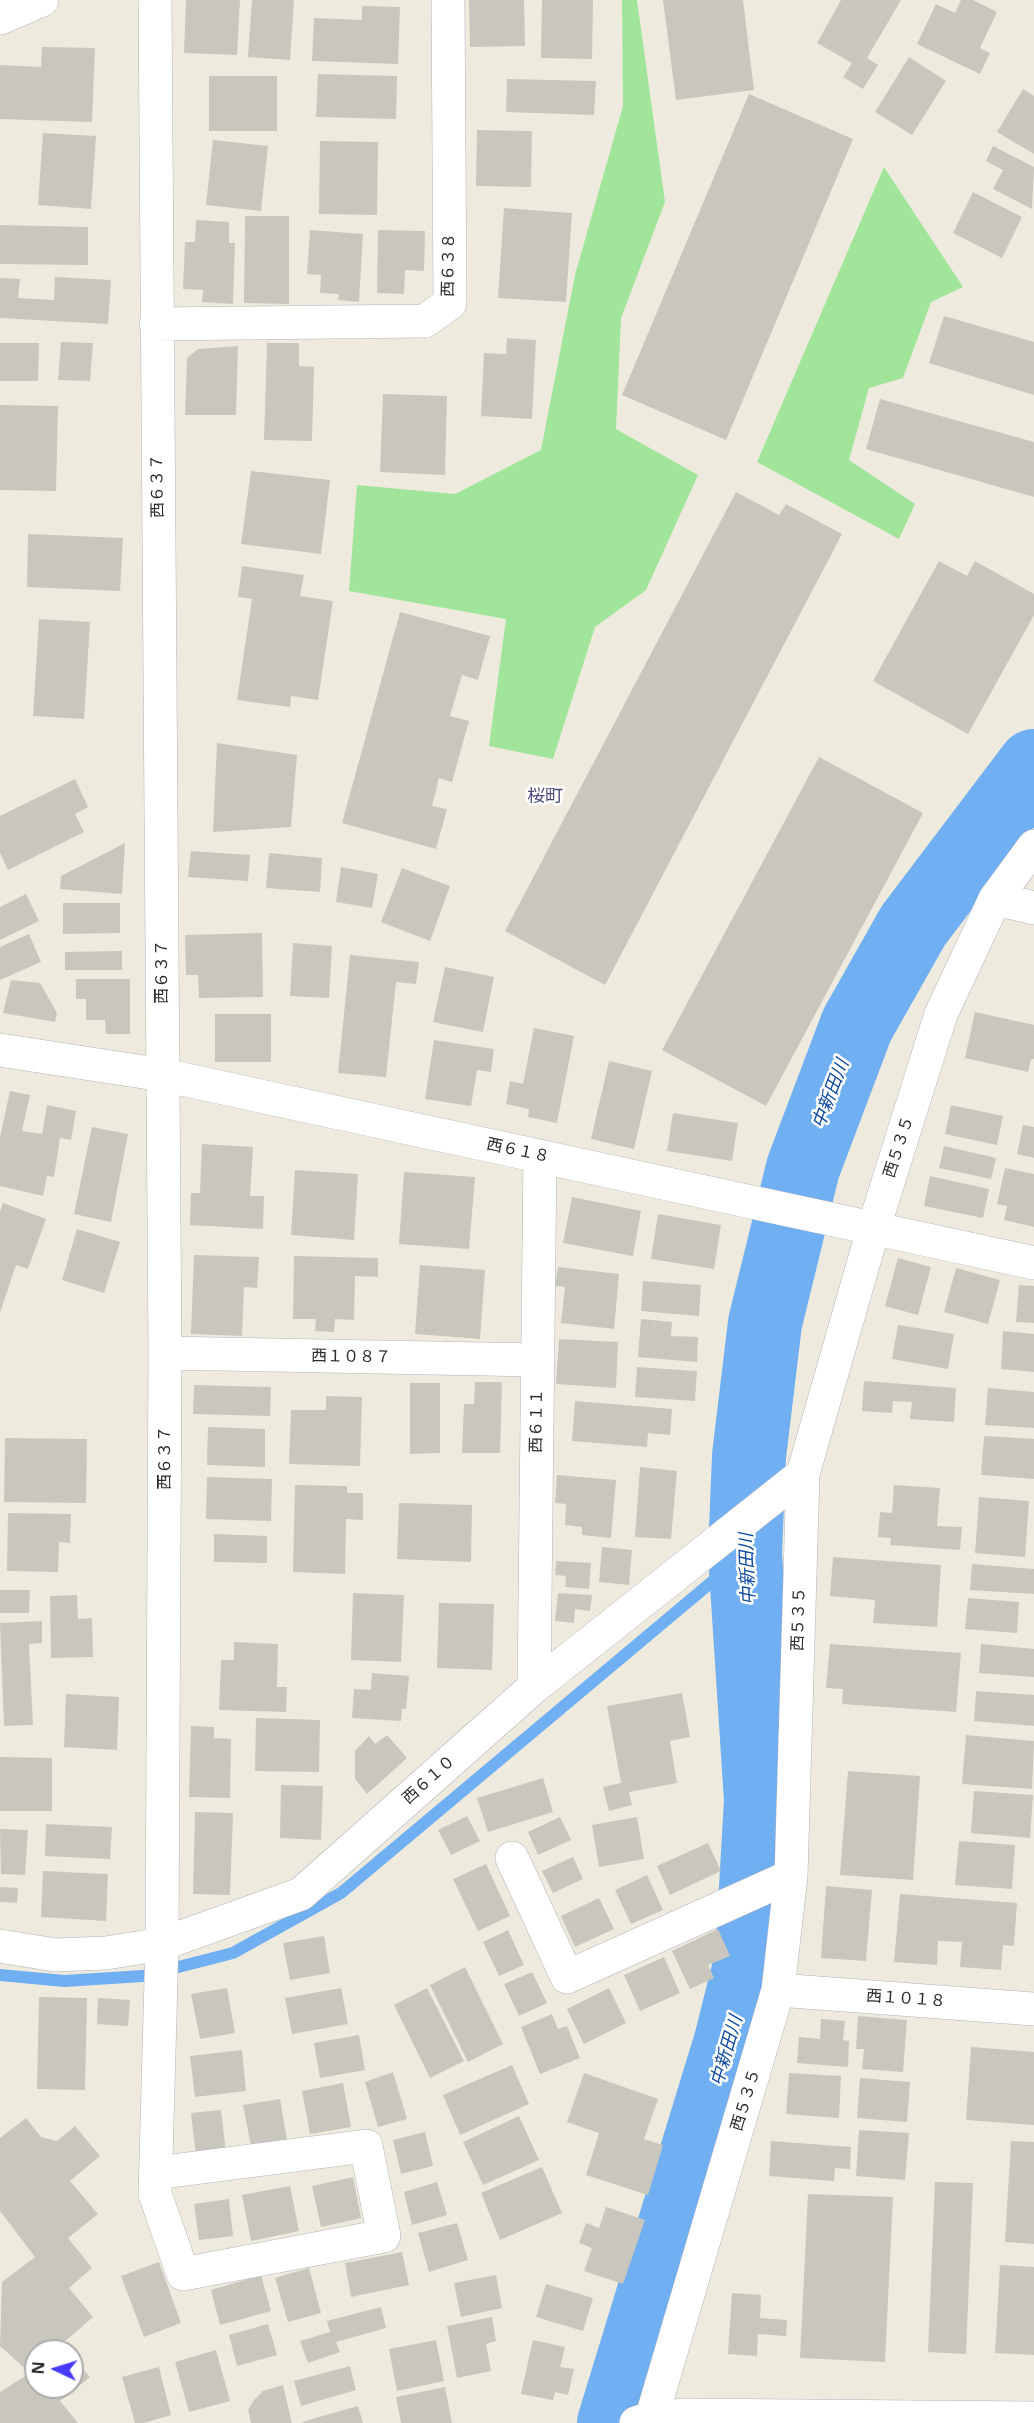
<!DOCTYPE html>
<meta charset="utf-8">
<style>
body{margin:0}
#map{position:relative;width:1034px;height:2423px;overflow:hidden;background:#eeebde;font-family:"Open Sans",sans-serif}
canvas{display:block}
.north{position:absolute;left:24px;top:2339px;width:60px;height:60px;box-sizing:border-box;background:#fff;border:2px solid #ababab;border-radius:50%;rotate:274deg;font-size:16px;font-weight:700;line-height:24px;text-align:center;color:#2c2c2c}
.north::after{content:'';display:block;margin:auto;width:21px;height:27px;background:#473cfc;clip-path:polygon(50% 0,100% 100%,50% 72%,0 100%)}
</style>
<div id="map">
<canvas width="1034" height="2423"></canvas>
<div class="north">N</div>
</div>
<script>
const g = document.querySelector('canvas').getContext('2d');
g.lineJoin = 'round';
function paint(path, color) {
  g.fillStyle = color;
  g.fill(path, 'evenodd');
}
function shape(rows) {
  const path = new Path2D();
  for (const r of rows) {
    path.moveTo(r[0], r[1]);
    for (let i = 2; i < r.length; i += 2) path.lineTo(r[i], r[i + 1]);
  }
  return path;
}
function trace(path, color, width, dash) {
  g.strokeStyle = color;
  g.lineWidth = width;
  g.lineCap = dash ? 'butt' : 'round';
  g.setLineDash(dash || []);
  g.stroke(path);
}
function label(font, color, halo, rows, align = 'center') {
  g.font = font + ' "Open Sans","Noto Sans JP",sans-serif';
  g.lineWidth = 5;
  g.setLineDash([]);
  g.textBaseline = 'middle';
  g.strokeStyle = halo;
  g.fillStyle = color;
  for (const [text, x, y, turn = 0] of rows) {
    g.save();
    g.translate(x, y);
    g.rotate((+turn || 0) * Math.PI / 180);
    g.textAlign = isNaN(turn) ? turn : align;
    if (halo) g.strokeText(text, 0, 0);
    g.fillText(text, 0, 0);
    g.restore();
  }
}
paint(shape([
 [622,0,637,0,665,202,621,318,616,429,698,475,646,590,595,627,553,759,489,746,506,619,349,591,357,485,455,494,541,450,575,275,623,106],
 [884,167,963,287,931,302,903,378,869,388,849,460,915,504,899,539,757,462]
]), '#a1e59a');
trace(shape([
 [0,1975,64,1981,143,1976,233,1953,341,1893,745,1554]
]), '#70aff1', 12);
trace(shape([
 [614,2423,731,2041,752,1957,761,1800,745,1554,749,1456,765,1323,803,1168,857,1025,913,926,1034,766]
]), '#70aff1', 74);
paint(shape([
 [186,0,240,0,237,55,184,53],
 [252,0,294,0,290,60,248,57],
 [469,0,524,0,525,46,470,47],
 [542,0,593,0,592,59,541,58],
 [663,0,743,0,754,90,676,100],
 [841,0,901,0,867,58,878,65,863,89,843,77,852,63,817,43],
 [961,0,973,0,997,12,980,48,990,53,980,74,917,44,936,4,955,13],
 [362,6,400,7,398,64,312,61,314,18,362,20],
 [42,47,95,48,92,122,0,119,0,65,41,67],
 [909,57,946,81,912,135,875,112],
 [318,74,397,76,396,119,316,117],
 [209,76,277,76,277,131,209,131],
 [507,79,596,81,594,115,506,112],
 [1023,89,1034,96,1034,154,997,132],
 [749,94,853,139,726,440,622,395],
 [477,130,532,131,531,187,476,186],
 [43,133,96,136,91,209,38,205],
 [213,140,268,146,261,211,206,205],
 [320,141,378,142,377,215,319,214],
 [993,146,1034,167,1032,209,993,189,1003,170,986,161],
 [973,192,1022,217,1002,258,953,233],
 [504,208,572,213,566,302,498,298],
 [245,216,289,216,289,304,244,303],
 [196,220,229,222,229,243,235,243,233,304,202,302,203,290,183,289,185,242,195,242],
 [0,225,88,227,88,265,0,264],
 [310,230,363,234,359,302,338,300,339,294,320,293,321,275,307,274],
 [378,230,425,231,424,271,405,270,404,294,377,293],
 [55,277,111,280,108,324,0,318,0,278,20,279,18,298,54,300],
 [944,316,1034,342,1034,395,929,363],
 [507,338,536,340,532,419,481,416,484,353,506,354],
 [61,342,93,343,90,381,58,380],
 [0,343,39,343,38,381,0,381],
 [267,343,299,343,299,366,314,367,312,441,264,440],
 [238,346,236,415,185,415,187,358,198,349],
 [383,394,447,396,445,475,380,472],
 [880,399,1034,442,1034,497,866,449],
 [0,405,58,406,56,491,0,490],
 [251,471,330,480,321,554,241,544],
 [736,492,779,515,786,504,842,534,605,985,505,931],
 [28,534,123,538,120,591,27,587],
 [939,561,967,576,975,561,1034,594,1034,615,968,734,873,681],
 [242,566,304,575,300,596,333,601,318,700,291,696,290,707,237,700,252,599,238,597],
 [400,612,490,636,478,680,462,675,450,716,469,721,452,782,439,778,432,806,447,809,436,849,342,823],
 [39,619,90,622,84,719,33,716],
 [217,743,297,755,291,827,213,832],
 [819,757,923,813,766,1106,662,1050],
 [75,779,88,807,75,814,84,832,8,870,0,853,0,816],
 [125,843,122,894,60,889,61,876],
 [191,851,250,855,248,881,188,877],
 [269,853,322,858,320,892,266,888],
 [341,867,378,874,372,908,336,902],
 [402,868,450,886,430,941,381,922],
 [26,894,39,921,0,940,0,907],
 [63,903,120,903,120,933,63,934],
 [262,933,263,997,199,998,198,975,186,975,185,935],
 [29,934,41,962,0,980,0,947],
 [293,943,332,946,329,998,290,996],
 [122,951,122,970,65,970,65,952],
 [350,955,419,962,416,984,396,982,386,1077,338,1073],
 [445,967,494,977,483,1032,433,1022],
 [76,979,130,979,130,1034,106,1034,105,1020,86,1020,86,999,76,999],
 [11,980,40,983,57,1013,55,1022,3,1013],
 [975,1012,1034,1025,1034,1059,1031,1059,1028,1072,965,1058],
 [215,1014,271,1014,271,1062,215,1062],
 [534,1028,574,1036,557,1123,528,1117,529,1109,506,1104,510,1081,523,1084],
 [434,1040,494,1049,491,1072,477,1070,471,1106,425,1099],
 [609,1061,652,1071,634,1149,591,1139],
 [10,1091,30,1095,22,1131,42,1134,47,1105,76,1111,71,1140,60,1138,54,1177,47,1176,43,1196,0,1186,0,1137],
 [951,1105,1003,1116,997,1145,945,1134],
 [673,1113,738,1123,732,1161,667,1151],
 [1023,1125,1034,1127,1034,1158,1017,1154],
 [92,1127,128,1134,111,1222,74,1214],
 [202,1144,253,1147,250,1196,264,1196,263,1229,190,1225,191,1193,200,1193],
 [944,1146,996,1158,991,1179,939,1168],
 [1005,1168,1034,1174,1034,1227,1004,1220,1007,1206,997,1204],
 [295,1170,358,1174,354,1240,291,1235],
 [404,1172,475,1177,469,1249,399,1244],
 [930,1176,989,1189,983,1218,924,1206],
 [572,1197,641,1211,633,1256,563,1243],
 [3,1203,46,1219,28,1269,16,1265,0,1313,0,1212],
 [658,1214,721,1225,714,1269,651,1259],
 [77,1229,120,1242,104,1293,62,1280],
 [194,1255,259,1257,257,1288,244,1287,242,1336,191,1334],
 [294,1256,378,1258,378,1277,355,1276,354,1320,335,1319,334,1332,315,1331,316,1319,293,1319],
 [898,1258,931,1267,918,1315,885,1306],
 [420,1265,485,1270,480,1339,415,1334],
 [558,1267,619,1274,614,1329,561,1323,565,1287,555,1286],
 [956,1268,1000,1280,988,1324,944,1312],
 [643,1281,701,1285,699,1316,641,1311],
 [1019,1285,1034,1286,1034,1323,1016,1322],
 [641,1319,672,1322,671,1336,698,1337,697,1362,638,1357],
 [898,1325,954,1334,948,1369,892,1359],
 [1003,1331,1034,1334,1034,1372,1001,1369],
 [559,1339,618,1342,616,1388,556,1384],
 [637,1367,697,1371,695,1401,635,1397],
 [864,1381,956,1388,954,1422,910,1419,912,1402,893,1401,892,1413,862,1411],
 [475,1382,502,1382,500,1453,462,1453,464,1404,474,1404],
 [410,1383,440,1383,440,1453,410,1454],
 [194,1385,271,1387,270,1416,193,1414],
 [988,1388,1034,1392,1034,1428,985,1425],
 [326,1396,362,1397,360,1466,289,1464,291,1410,326,1410],
 [575,1401,672,1409,670,1435,648,1433,647,1447,572,1441],
 [208,1427,265,1429,265,1467,207,1465],
 [984,1436,1034,1439,1034,1479,981,1475],
 [5,1438,87,1439,86,1503,4,1502],
 [640,1467,677,1471,671,1539,635,1537],
 [557,1475,616,1480,611,1538,582,1535,582,1527,565,1525,566,1504,555,1503],
 [207,1477,272,1479,271,1521,206,1519],
 [295,1485,347,1486,347,1493,363,1493,363,1520,346,1519,345,1574,293,1572],
 [894,1485,940,1488,937,1526,962,1527,960,1550,890,1545,891,1538,878,1537,880,1512,892,1513],
 [979,1497,1029,1501,1025,1557,975,1553],
 [399,1503,472,1505,471,1562,397,1559],
 [8,1513,71,1514,70,1543,59,1542,58,1572,7,1571],
 [214,1534,267,1536,267,1563,214,1562],
 [602,1547,632,1550,629,1585,599,1582],
 [833,1557,941,1565,937,1627,873,1623,875,1600,830,1596],
 [556,1561,591,1563,589,1589,565,1587,566,1576,555,1575],
 [972,1564,1034,1569,1034,1594,970,1590],
 [0,1590,30,1590,29,1613,0,1613],
 [353,1593,404,1595,401,1662,351,1660],
 [558,1593,592,1595,590,1611,575,1609,574,1623,555,1621],
 [77,1595,78,1619,92,1618,93,1657,51,1658,50,1596],
 [968,1598,1019,1602,1017,1633,965,1629],
 [439,1603,494,1604,492,1670,437,1668],
 [42,1621,42,1643,29,1644,33,1725,4,1726,0,1623],
 [234,1642,278,1644,277,1687,287,1687,286,1712,219,1710,221,1660,234,1660],
 [830,1644,961,1653,956,1712,842,1704,843,1689,826,1688],
 [981,1644,1034,1649,1034,1677,979,1673],
 [372,1673,409,1676,406,1709,402,1709,401,1721,352,1718,354,1689,371,1690],
 [976,1691,1034,1695,1034,1726,974,1721],
 [682,1693,690,1737,670,1741,677,1783,629,1792,632,1805,609,1811,603,1787,621,1783,607,1706],
 [66,1694,119,1697,117,1750,64,1747],
 [256,1718,320,1720,319,1772,255,1771],
 [191,1726,214,1727,214,1738,231,1739,230,1798,189,1797],
 [387,1735,407,1758,367,1794,355,1779,355,1751,369,1736,375,1744],
 [966,1735,1034,1741,1032,1789,962,1784],
 [0,1757,52,1758,52,1811,0,1811],
 [848,1771,920,1776,913,1880,840,1875],
 [543,1778,553,1812,488,1832,477,1798],
 [281,1785,323,1786,321,1840,280,1838],
 [974,1791,1033,1795,1030,1838,971,1833],
 [195,1812,233,1813,230,1895,193,1894],
 [467,1816,480,1841,451,1855,438,1830],
 [560,1817,571,1840,538,1855,528,1832],
 [637,1817,644,1859,599,1867,592,1825],
 [46,1824,112,1827,110,1859,45,1856],
 [0,1829,28,1830,25,1875,1,1874],
 [959,1841,1015,1845,1012,1889,955,1885],
 [708,1843,721,1871,670,1895,657,1866],
 [573,1857,583,1879,553,1893,542,1871],
 [486,1864,510,1916,478,1931,453,1879],
 [43,1871,108,1874,106,1921,41,1917],
 [647,1875,663,1910,631,1924,615,1890],
 [826,1886,872,1890,866,1961,821,1958],
 [0,1887,18,1888,17,1903,0,1902],
 [900,1894,1017,1903,1014,1946,1003,1945,1001,1970,960,1967,962,1942,938,1941,937,1965,894,1962],
 [599,1898,614,1929,575,1947,561,1916],
 [718,1929,730,1956,708,1965,714,1978,690,1989,672,1951],
 [508,1930,524,1965,499,1976,483,1942],
 [324,1936,330,1973,290,1980,283,1943],
 [664,1957,680,1993,640,2011,624,1975],
 [465,1967,503,2044,468,2062,430,1985],
 [532,1972,547,2003,519,2016,504,1984],
 [227,1988,235,2033,200,2039,191,1994],
 [341,1988,348,2024,292,2034,285,1998],
 [427,1988,464,2061,430,2078,394,2005],
 [609,1988,626,2023,584,2044,567,2009],
 [39,1997,87,1998,85,2090,37,2089],
 [98,1998,130,2000,128,2026,97,2024],
 [552,2014,558,2029,567,2026,580,2058,540,2074,521,2027],
 [858,2016,907,2020,903,2072,862,2069,864,2049,856,2049],
 [821,2019,845,2021,843,2040,849,2041,848,2067,797,2063,799,2037,820,2039],
 [359,2035,365,2070,320,2078,314,2043],
 [971,2047,1034,2052,1034,2125,966,2120],
 [242,2050,246,2091,195,2097,190,2056],
 [512,2065,529,2104,460,2135,443,2095],
 [393,2072,407,2119,378,2127,365,2082],
 [584,2073,658,2099,644,2139,663,2145,648,2195,586,2175,599,2133,567,2122],
 [789,2073,841,2076,839,2118,786,2114],
 [860,2078,910,2082,907,2122,857,2118],
 [343,2083,351,2127,310,2134,302,2091],
 [280,2099,287,2140,251,2146,243,2105],
 [221,2110,226,2153,196,2157,191,2113],
 [519,2116,539,2160,483,2185,463,2142],
 [26,2118,41,2137,57,2141,75,2126,100,2156,70,2181,98,2214,68,2238,92,2268,69,2288,93,2317,62,2344,68,2351,36,2351,36,2387,72,2387,72,2356,90,2377,60,2401,78,2423,0,2423,0,2392,30,2373,0,2346,2,2282,35,2257,0,2211,0,2138],
 [859,2130,909,2133,905,2180,856,2176],
 [425,2132,433,2166,401,2174,393,2140],
 [771,2141,851,2147,850,2169,835,2168,834,2181,769,2176],
 [1011,2141,1034,2142,1034,2244,1005,2242],
 [542,2167,562,2213,500,2240,481,2193],
 [353,2177,361,2218,321,2227,312,2186],
 [437,2182,447,2215,412,2225,404,2192],
 [935,2182,973,2183,966,2354,928,2352],
 [290,2186,299,2231,251,2241,242,2195],
 [808,2194,893,2197,885,2362,800,2358],
 [229,2199,233,2236,199,2240,194,2204],
 [606,2207,645,2220,623,2284,584,2271,592,2248,579,2243,586,2223,599,2228],
 [457,2223,468,2260,429,2272,418,2233],
 [402,2252,409,2285,351,2297,345,2263],
 [159,2262,181,2323,144,2337,121,2276],
 [1000,2265,1034,2267,1034,2355,995,2353],
 [309,2268,321,2313,288,2322,275,2278],
 [261,2275,271,2311,220,2325,211,2290],
 [496,2275,502,2308,461,2317,454,2283],
 [546,2284,593,2298,583,2331,536,2317],
 [732,2293,761,2295,760,2318,787,2320,786,2336,758,2334,757,2356,728,2354],
 [381,2307,386,2328,336,2342,340,2352,308,2363,300,2341,330,2332,327,2321],
 [492,2317,496,2341,486,2344,491,2371,457,2378,447,2326],
 [268,2324,277,2355,237,2366,229,2335],
 [436,2340,444,2381,397,2391,389,2349],
 [533,2340,565,2347,560,2367,574,2369,568,2395,555,2392,553,2400,521,2394],
 [216,2350,230,2401,189,2412,175,2362],
 [350,2366,356,2390,301,2406,294,2381],
 [159,2367,171,2415,144,2423,135,2423,122,2377],
 [283,2385,292,2423,251,2423,248,2410,254,2400,263,2391],
 [445,2387,452,2423,401,2423,396,2397],
 [358,2406,363,2423,301,2423,312,2419]
]), '#c9c7bd');
const minor = shape([
 [155,0,165,1353,162,1944,155,2194,183,2274,384,2236,366,2146,156,2173],
 [0,18,42,0],
 [156,324,425,321,450,303,448,0],
 [995,899,1034,908],
 [0,1050,163,1075,1034,1263],
 [165,1353,538,1360],
 [534,1687,540,1156],
 [512,1858,567,1977,791,1876],
 [0,1946,55,1955,106,1953,162,1944,301,1894,534,1687,803,1474],
 [778,1990,1034,2009],
 [636,2423,651,2418,686,2415,1034,2418],
 [650,2423,778,1990,791,1876,803,1474,873,1230,941,1014,995,899,1034,846]
]);
trace(minor, '#b2b2bf', 34);
trace(minor, '#fff', 33);
label('16px', '#2c2c2c', '#fff', [
 ["西６３８",449,265,-89],
 ["西６３７",158,486,-91],
 ["西６３７",162,972,-90],
 ["西５３５",899,1147,-72],
 ["西６１８",518,1151,12],
 ["西１０８７",351,1357,1],
 ["西６１１",537,1421,-89],
 ["西６３７",165,1458,-90],
 ["西５３５",799,1619,-88],
 ["西６１０",429,1780,-42],
 ["西１０１８",906,1999,4],
 ["西５３５",746,2100,-73]
]);
label('18px', '#4e4b7e', '#fff', [
 ["桜町",545,797]
]);
label('italic 18px', '#0c49a0', '#fff', [
 ["中新田川",831,1094,-69],
 ["中新田川",748,1569,-92],
 ["中新田川",727,2051,-74]
]);
</script>
